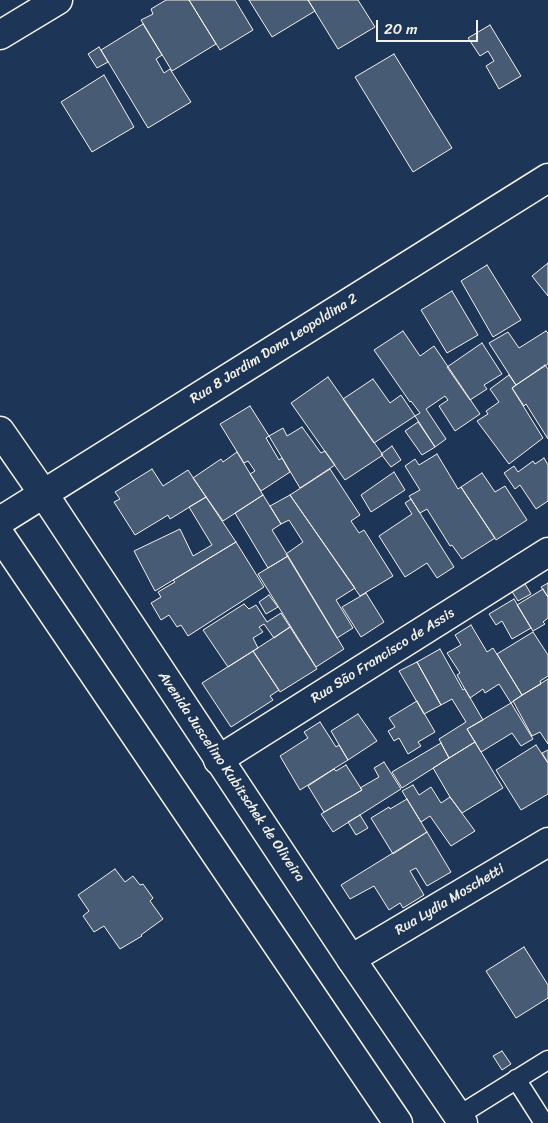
<!DOCTYPE html>
<meta charset="utf-8">
<style>
body{margin:0}
#map{position:relative;width:548px;height:1123px;overflow:hidden;background:#1d3557;font-family:Sriracha,sans-serif}
canvas{display:block}
.scale{position:absolute;left:376px;top:20px;width:102px;height:22px;box-sizing:border-box;border:2px solid #f4f1e8;border-top:0;padding-left:6px;font-size:15px;line-height:18px;white-space:nowrap;color:#f4f1e8;-webkit-text-stroke:4px #1d3557;paint-order:stroke}
</style>
<div id="map">
<canvas width="548" height="1123"></canvas>
<div class="scale">20 m</div>
</div>
<script>
const g = document.querySelector('canvas').getContext('2d');
g.lineJoin = 'round';
function paint(path, color) {
  g.fillStyle = color;
  g.fill(path, 'evenodd');
}
function shape(rows) {
  const path = new Path2D();
  for (const r of rows) {
    path.moveTo(r[0], r[1]);
    for (let i = 2; i < r.length; i += 2) path.lineTo(r[i], r[i + 1]);
  }
  return path;
}
function trace(path, color, width, dash) {
  g.strokeStyle = color;
  g.lineWidth = width;
  g.lineCap = dash ? 'butt' : 'round';
  g.setLineDash(dash || []);
  g.stroke(path);
}
function label(font, color, halo, rows, align = 'center') {
  g.font = font + ' Sriracha,sans-serif';
  g.lineWidth = 4.5;
  g.setLineDash([]);
  g.textBaseline = 'middle';
  g.strokeStyle = halo;
  g.fillStyle = color;
  for (const [text, x, y, turn = 0] of rows) {
    g.save();
    g.translate(x, y);
    g.rotate((+turn || 0) * Math.PI / 180);
    g.textAlign = isNaN(turn) ? turn : align;
    if (halo) g.strokeText(text, 0, 0);
    g.fillText(text, 0, 0);
    g.restore();
  }
}
const building = shape([
 [166,0,189,0,216,44,172,71,141,20,153,14,151,9,166,0],
 [189,0,235,0,253,30,220,50,189,0],
 [249,0,308,0,315,11,272,37,249,0],
 [308,0,358,0,375,27,338,49,308,0],
 [143,24,162,55,156,59,164,73,170,69,191,102,148,128,101,50,143,24],
 [490,25,521,76,499,89,486,66,494,61,488,51,480,56,468,38,490,25],
 [99,47,108,62,97,68,88,54,99,47],
 [394,54,452,148,413,172,355,77,394,54],
 [104,75,134,127,92,152,61,102,104,75],
 [548,263,548,296,532,276,548,263],
 [487,265,521,320,493,337,461,281,487,265],
 [452,291,478,335,447,353,421,310,452,291],
 [403,331,420,356,434,346,480,414,455,431,439,406,448,400,445,396,426,409,446,439,435,447,415,416,420,413,411,401,410,402,374,350,403,331],
 [546,331,548,333,548,364,516,385,489,343,508,332,519,348,546,331],
 [482,343,502,374,484,385,487,389,470,400,447,367,482,343],
 [545,365,548,369,548,439,526,404,524,406,512,388,545,365],
 [509,375,516,385,512,388,543,438,509,464,477,421,488,414,486,411,499,402,490,389,509,375],
 [328,377,383,455,345,480,291,403,328,377],
 [373,379,390,403,401,395,415,416,374,443,343,399,373,379],
 [250,406,269,436,266,438,279,460,282,458,290,472,261,491,250,474,255,471,248,461,244,463,220,424,250,406],
 [418,422,435,447,422,455,405,431,418,422],
 [302,427,321,453,325,451,335,465,300,488,269,436,283,428,287,436,302,427],
 [392,446,401,460,391,467,381,454,392,446],
 [237,452,263,495,223,521,193,478,221,459,223,462,237,452],
 [437,454,458,489,461,487,495,538,462,559,452,545,450,546,427,509,420,513,409,496,420,490,405,466,415,459,419,465,437,454],
 [544,458,548,465,548,501,536,509,520,485,515,489,504,473,514,466,518,472,533,461,535,464,544,458],
 [152,469,163,486,188,470,206,497,170,519,168,515,135,535,114,502,120,499,115,492,152,469],
 [330,469,360,515,351,521,359,533,364,530,393,576,360,596,290,495,330,469],
 [394,472,405,490,371,512,361,495,394,472],
 [482,473,495,492,505,486,527,520,496,540,461,487,482,473],
 [263,495,281,524,272,530,288,556,268,568,235,513,263,495],
 [290,495,355,588,336,600,353,628,337,638,286,554,303,542,289,520,281,524,270,506,290,495],
 [206,497,236,542,155,591,134,551,180,529,193,556,212,545,189,507,206,497],
 [411,499,454,567,437,578,427,563,405,577,379,536,412,514,405,503,411,499],
 [236,542,264,587,188,636,181,625,177,627,169,615,161,620,151,603,161,597,158,592,175,582,173,580,236,542],
 [288,556,344,649,316,667,258,574,288,556],
 [524,582,531,594,518,601,511,590,524,582],
 [548,583,548,597,541,587,548,583],
 [543,589,548,597,548,618,543,622,545,624,533,631,517,605,543,589],
 [366,593,384,622,361,637,342,607,366,593],
 [269,595,278,607,266,614,259,602,269,595],
 [514,599,531,628,512,639,502,621,496,625,489,614,514,599],
 [244,604,249,609,256,605,267,622,281,613,290,627,274,638,264,624,259,627,263,632,253,638,258,648,228,667,203,630,244,604],
 [471,625,487,652,493,648,522,695,511,703,499,684,485,693,483,689,470,698,457,675,460,673,447,653,461,645,455,635,471,625],
 [290,627,317,669,280,692,253,651,290,627],
 [533,632,548,655,548,676,540,681,541,684,522,695,497,654,533,632],
 [440,649,463,690,465,689,483,720,467,729,475,742,449,758,439,739,466,722,452,699,441,705,417,662,440,649],
 [253,651,279,690,270,696,273,700,231,727,202,683,253,651],
 [417,662,441,705,424,714,399,671,417,662],
 [548,679,548,744,540,732,532,736,513,701,548,679],
 [417,701,435,732,418,742,421,746,408,754,399,738,394,741,388,731,395,727,389,718,417,701],
 [511,703,533,739,521,746,512,733,481,752,467,729,511,703],
 [358,714,377,741,348,760,331,731,358,714],
 [320,722,336,747,339,745,348,760,300,790,280,756,308,738,304,732,320,722],
 [475,742,503,788,462,813,450,797,433,768,475,742],
 [441,743,449,758,402,788,392,772,441,743],
 [536,745,548,763,548,794,521,810,496,770,536,745],
 [548,750,548,763,542,753,548,750],
 [384,762,401,789,333,832,321,814,362,790,360,788,379,777,374,768,384,762],
 [346,765,362,790,324,812,308,786,334,769,336,771,346,765],
 [413,785,419,795,431,787,441,803,450,797,475,831,451,846,430,816,421,822,402,791,413,785],
 [407,799,427,832,393,854,371,818,389,807,390,809,407,799],
 [360,815,368,828,356,835,348,822,360,815],
 [427,832,451,872,427,886,416,868,410,871,424,895,403,908,400,903,389,910,374,886,350,899,341,885,427,832],
 [115,869,125,882,133,876,140,885,143,884,153,898,150,901,163,919,141,935,142,936,120,949,104,926,94,932,83,916,89,911,78,895,115,869],
 [524,947,548,985,548,998,516,1018,486,971,524,947],
 [502,1051,511,1064,502,1070,493,1056,502,1051]
]);
paint(building, '#485b74');
trace(building, '#f4f1e8', 1);
const lane = shape([
 [516,1079,544,1123],
 [458,1116,548,1060]
]);
const street = shape([
 [0,35,58,0],
 [0,521,548,178],
 [218,760,548,552],
 [351,959,548,842]
]);
const secondary = shape([
 [0,431,43,493,351,959,463,1123],
 [0,535,398,1123]
]);
trace(lane, '#f4f1e8', 21);
trace(street, '#f4f1e8', 31);
trace(secondary, '#f4f1e8', 31);
trace(lane, '#1d3557', 18);
trace(street, '#1d3557', 28);
trace(secondary, '#1d3557', 28);
label('14px', '#f4f1e8', '#1d3557', [
 ["Rua 8 Jardim Dona Leopoldina 2",274,349,-32],
 ["Rua São Francisco de Assis",383,656,-32],
 ["Avenida Juscelino Kubitschek de Oliveira",231,777,56],
 ["Rua Lydia Moschetti",450,900,-31]
]);
</script>
